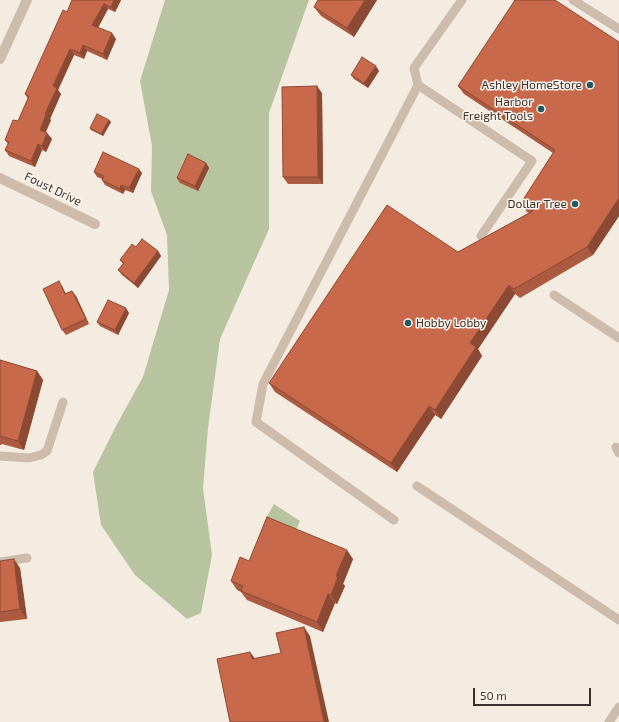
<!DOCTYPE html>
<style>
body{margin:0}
#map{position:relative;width:619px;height:722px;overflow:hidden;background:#f4ebe1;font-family:"Exo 2",sans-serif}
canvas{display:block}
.scale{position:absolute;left:473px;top:688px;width:118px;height:18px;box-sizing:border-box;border:2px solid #3b302b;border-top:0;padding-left:5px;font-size:12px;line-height:14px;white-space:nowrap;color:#3b302b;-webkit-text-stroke:3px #fbf5ee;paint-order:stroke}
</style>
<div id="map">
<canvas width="619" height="722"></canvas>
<div class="scale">50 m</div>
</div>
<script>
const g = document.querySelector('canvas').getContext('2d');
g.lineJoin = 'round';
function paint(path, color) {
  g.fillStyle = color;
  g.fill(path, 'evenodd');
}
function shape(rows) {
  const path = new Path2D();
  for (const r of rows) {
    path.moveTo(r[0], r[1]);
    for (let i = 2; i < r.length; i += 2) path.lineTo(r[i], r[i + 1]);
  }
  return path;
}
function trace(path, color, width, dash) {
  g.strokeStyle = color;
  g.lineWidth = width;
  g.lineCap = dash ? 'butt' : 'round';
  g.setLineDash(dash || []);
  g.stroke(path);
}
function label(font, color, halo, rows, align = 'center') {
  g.font = font + ' "Exo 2",sans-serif';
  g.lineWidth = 3;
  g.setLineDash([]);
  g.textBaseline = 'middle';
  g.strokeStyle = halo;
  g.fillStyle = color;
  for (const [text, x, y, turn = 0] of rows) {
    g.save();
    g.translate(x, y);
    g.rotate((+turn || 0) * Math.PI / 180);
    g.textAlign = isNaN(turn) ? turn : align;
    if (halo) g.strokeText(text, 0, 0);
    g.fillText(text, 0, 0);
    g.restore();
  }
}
paint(shape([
 [165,0,309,0,269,113,269,229,220,339,208,428,203,488,212,555,201,613,187,619,135,575,101,525,93,472,117,424,143,377,169,290,167,235,151,191,152,146,140,81],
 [274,504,300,521,294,535,264,522]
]), '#b8c4a0');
trace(shape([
 [573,0,619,29],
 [418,85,532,161,481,236],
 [554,295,619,338],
 [616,447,619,453],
 [0,456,29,458,41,455,47,451,63,402],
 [417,486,619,620],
 [394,520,256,422,263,384,418,85,414,68,462,0],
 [0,562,27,558],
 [609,722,619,707]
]), '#cdbbac', 9);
trace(shape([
 [0,178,95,224]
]), '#cdbbac', 10);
trace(shape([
 [0,59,27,0]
]), '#cdbbac', 10);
paint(shape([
 [121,0,115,12,108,9,98,28,116,39,107,60,87,51,84,59,74,55,58,90,61,94,50,119,51,120,46,132,52,139,46,152,42,150,35,167,9,156,5,150,8,144,5,140,18,121,28,99,25,94,67,12],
 [318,0,377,0,354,37,321,16,314,7],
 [619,42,619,216,593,255,520,298,515,294,478,349,482,356,441,419,435,415,397,472,275,392,269,383,458,252,529,213,527,212,521,203,553,153,464,94,458,86],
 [379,71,368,88,354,79,351,75],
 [322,93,323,184,288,184,283,177],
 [109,120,111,122,103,136,91,130,90,128],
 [206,163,209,168,198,191,180,183,177,178],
 [94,172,142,173,133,193,125,190,123,194,105,185,102,180,102,179,97,177],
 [136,247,158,251,161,256,138,288,122,275,118,270,123,264,120,260],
 [62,286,66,294,76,296,89,324,66,335,62,330],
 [129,313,118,335,100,326,97,322],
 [0,360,37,371,43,380,24,450,2,444,1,445,0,445],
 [353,559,343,584,345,586,337,604,335,603,323,632,247,600,241,592,237,590,231,581,249,561],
 [0,561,20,568,27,619,0,622]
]), '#ac5a40');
paint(shape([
 [114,0,121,0,115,12,111,7],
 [365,0,377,0,354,37,347,28],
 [104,4,108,9,96,31,92,25],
 [112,33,116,39,107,60,103,54],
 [83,45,87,51,84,59,80,53],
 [70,49,74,55,58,90,61,94,50,119,51,120,44,135,40,130,53,86],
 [376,66,379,71,368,88,364,83],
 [317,86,322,93,323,184,318,177],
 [109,120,111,122,103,136,101,134],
 [47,133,52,139,46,152,42,146],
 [38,144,42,150,35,167,31,161],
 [206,163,209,168,198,191,195,186],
 [139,169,142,173,133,193,129,188],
 [121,185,125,190,123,194,120,189],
 [619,198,619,216,593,255,587,247],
 [158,251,161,256,138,288,134,283],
 [59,281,62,286,68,299,65,294],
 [509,285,515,294,478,349,482,356,441,419,435,410,470,343],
 [72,291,76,296,89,324,86,319],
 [126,308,129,313,118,335,115,330],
 [37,371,43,380,24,450,18,441],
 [429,406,435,415,397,472,391,463],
 [347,550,353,559,343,584,345,586,337,604,331,595,336,576],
 [14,559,20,568,27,619,20,609],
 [328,594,335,603,323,632,317,622],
 [304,627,310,636,329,722,324,722],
 [250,652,257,661,252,659]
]), '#8c4a34');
const building = shape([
 [72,0,114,0,111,7,104,4,92,25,112,33,103,54,83,45,80,53,70,49,53,86,57,88,45,114,46,115,40,130,47,133,42,146,38,144,31,161,5,150,9,142,5,140,13,120,18,121,29,96,25,94,63,10,67,12,72,0],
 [318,0,365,0,347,28,314,7,318,0],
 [515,0,555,0,619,42,619,198,587,247,514,289,509,285,470,343,476,347,435,410,429,406,391,463,269,383,387,205,458,252,533,211,521,203,555,150,458,86,515,0],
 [362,57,376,66,364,83,351,75,362,57],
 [317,86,318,177,283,177,282,87,317,86],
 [97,114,109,120,101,134,90,128,97,114],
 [103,152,139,169,129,188,121,185,120,189,102,180,104,176,94,172,103,152],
 [188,154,206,163,195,186,177,178,188,154],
 [142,239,158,251,134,283,118,270,124,263,120,260,132,244,136,247,142,239],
 [59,281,65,294,72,291,86,319,62,330,43,289,59,281],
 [108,300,126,308,115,330,97,322,108,300],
 [0,360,37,371,18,441,0,436,0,360],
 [267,517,347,550,336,576,338,577,331,595,328,594,317,622,241,591,243,586,231,581,240,557,249,561,267,517],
 [14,559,20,609,0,612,0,561,14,559],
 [304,627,324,722,230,722,217,659,250,652,252,659,281,653,276,633,304,627]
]);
paint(building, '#c8694b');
trace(building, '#8c4a34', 1);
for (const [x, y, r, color] of [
 [590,85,4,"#1f5a5e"],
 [541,109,4,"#1f5a5e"],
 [575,204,4,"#1f5a5e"],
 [408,323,4,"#1f5a5e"]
]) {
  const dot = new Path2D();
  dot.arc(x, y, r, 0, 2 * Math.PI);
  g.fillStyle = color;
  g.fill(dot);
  trace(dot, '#fbf5ee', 1.5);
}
label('12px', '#3b302b', '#fbf5ee', [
 ["Ashley HomeStore",582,85],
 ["Harbor",533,102],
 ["Freight Tools",533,116],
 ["Dollar Tree",567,204],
 ["Hobby Lobby",416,323,"left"]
], 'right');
label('12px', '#3b302b', '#fbf5ee', [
 ["Foust Drive",53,189,26]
]);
</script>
